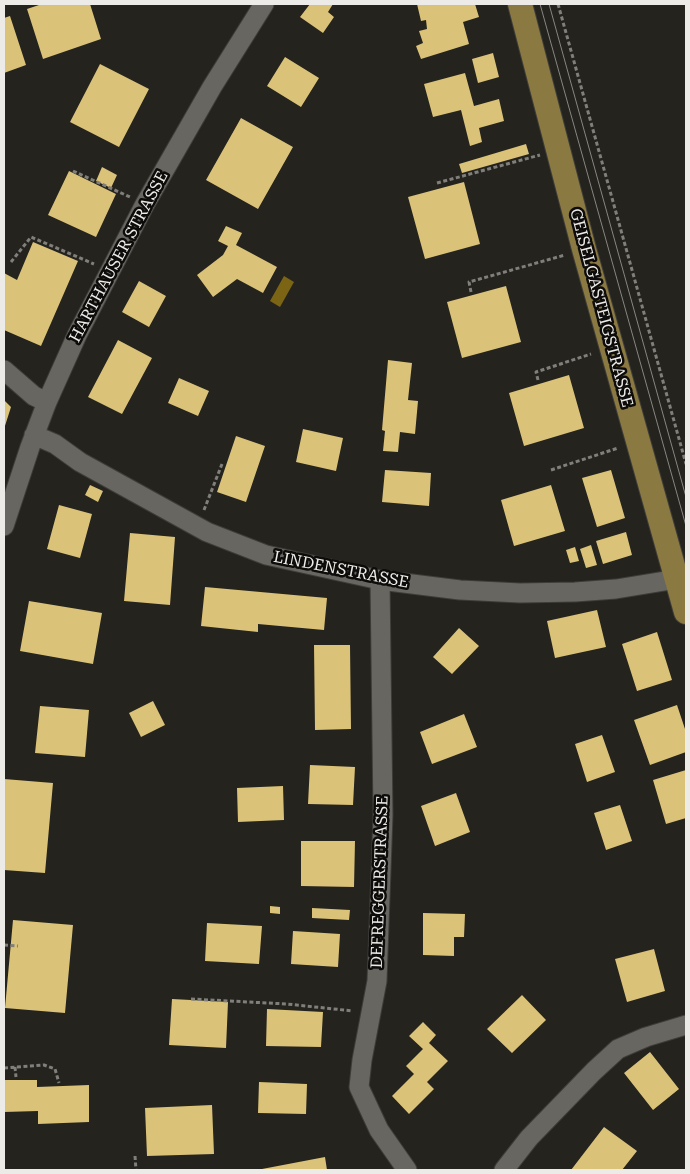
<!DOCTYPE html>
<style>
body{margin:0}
#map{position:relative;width:690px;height:1174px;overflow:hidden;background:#24231e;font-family:"Roboto Serif",serif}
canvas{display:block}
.frame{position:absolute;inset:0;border:5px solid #ecebe8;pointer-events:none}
</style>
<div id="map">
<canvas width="690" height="1174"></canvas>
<div class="frame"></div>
</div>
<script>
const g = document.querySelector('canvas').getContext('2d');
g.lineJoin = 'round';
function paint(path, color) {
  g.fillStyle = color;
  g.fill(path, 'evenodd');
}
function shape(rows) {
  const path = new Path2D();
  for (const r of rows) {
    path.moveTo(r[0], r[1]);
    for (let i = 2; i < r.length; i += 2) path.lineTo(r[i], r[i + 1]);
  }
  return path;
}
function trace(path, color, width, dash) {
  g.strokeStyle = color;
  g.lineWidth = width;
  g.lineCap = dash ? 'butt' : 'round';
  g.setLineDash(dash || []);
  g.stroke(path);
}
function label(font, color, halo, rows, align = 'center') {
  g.font = font + ' "Roboto Serif",serif';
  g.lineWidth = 5;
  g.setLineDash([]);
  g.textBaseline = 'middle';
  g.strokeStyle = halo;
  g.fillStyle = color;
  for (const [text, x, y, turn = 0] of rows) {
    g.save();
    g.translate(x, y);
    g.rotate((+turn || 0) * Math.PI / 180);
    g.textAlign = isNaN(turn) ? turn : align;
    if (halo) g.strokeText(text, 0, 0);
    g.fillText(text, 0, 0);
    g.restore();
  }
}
paint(shape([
 [284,276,294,282,280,307,270,301]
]), '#7c6415');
paint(shape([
 [39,4,90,4,101,39,43,59,27,9,39,5],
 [310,4,333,4,328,12,334,17,323,33,300,17],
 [417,4,475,4,479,17,463,22,469,44,421,59,416,46,423,43,419,31,427,29,426,20,421,21],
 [10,16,26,65,4,73,4,18],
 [493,53,499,77,478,83,472,59],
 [285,57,319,78,301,107,267,86],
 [100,64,149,89,119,147,70,122],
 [465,73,474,106,499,99,504,121,479,128,482,142,470,146,461,110,433,117,424,84],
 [241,118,293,147,258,209,206,180],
 [526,144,529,154,462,173,459,164],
 [102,167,117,175,111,188,96,181],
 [69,171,116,194,96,237,48,215],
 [464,182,480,244,425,259,408,197],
 [226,226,242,233,236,245,277,267,263,293,237,279,213,297,197,275,223,255,228,246,218,241],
 [33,242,78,261,41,346,4,330,4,273,17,280],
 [139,281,166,296,149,327,122,312],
 [506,286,521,342,462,358,447,302],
 [118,340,152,358,122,414,88,397],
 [388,360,412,363,408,400,418,401,415,434,400,432,398,452,383,451,385,431,382,430],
 [569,375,584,428,524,446,509,393],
 [179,378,209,391,198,416,168,403],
 [4,400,11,407,4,429],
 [303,429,343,438,336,471,296,462],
 [236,436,265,446,246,502,217,492],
 [385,470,431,473,429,506,382,502],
 [611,470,625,518,597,527,582,478],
 [90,485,103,491,98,502,85,495],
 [551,485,565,531,514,546,501,500],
 [59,505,92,514,80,558,47,549],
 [626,532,632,555,603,564,596,541],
 [130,533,175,537,170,605,124,601],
 [591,545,597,565,586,568,580,549],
 [575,547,579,561,570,563,566,550],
 [205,587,327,598,324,630,258,624,258,632,201,626],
 [29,601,102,613,93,664,20,651],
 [597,610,606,647,555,658,547,621],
 [459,628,479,646,452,674,433,657],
 [657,632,672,680,637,691,622,644],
 [314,645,350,645,351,729,315,730],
 [153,701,165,725,141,737,129,713],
 [677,705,686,732,686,752,650,765,634,720],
 [40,706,89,710,85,757,35,753],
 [464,714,477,747,432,764,420,732],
 [602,735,615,772,587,782,575,744],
 [310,765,355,767,353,805,308,804],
 [686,770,686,818,666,824,653,780],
 [4,779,53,783,45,873,4,870],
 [283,786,284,820,238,822,237,788],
 [456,793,470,832,435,846,421,806],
 [620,805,632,841,606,850,594,813],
 [301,841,355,841,354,887,301,886],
 [270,906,280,907,280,914,270,913],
 [312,908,350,910,349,920,312,918],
 [423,913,465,914,464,937,454,937,454,956,423,955],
 [13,920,73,925,65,1013,5,1008],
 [207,923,262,926,259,964,205,961],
 [293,931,340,934,338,967,291,964],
 [654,949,665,991,627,1002,615,959],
 [522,995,546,1020,512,1053,487,1029],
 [172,999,228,1002,226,1048,169,1045],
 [267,1009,323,1012,321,1047,266,1046],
 [423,1022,436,1035,429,1043,448,1061,427,1082,434,1089,409,1114,392,1096,414,1074,406,1066,423,1049,409,1036],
 [650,1052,679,1089,653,1110,624,1073],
 [4,1080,37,1080,37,1087,89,1085,89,1122,38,1124,38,1111,4,1112],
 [259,1082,307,1084,306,1114,258,1113],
 [212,1105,214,1154,147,1156,145,1108],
 [604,1127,637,1151,622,1170,571,1170],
 [325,1157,327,1170,262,1170,262,1169]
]), '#dbc279');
const minor = shape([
 [4,370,34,396,47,402],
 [34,435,55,444,80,462,207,532,266,555,380,580,460,590,520,593,575,592,616,589,677,579],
 [4,526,30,447,47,402,77,335,145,204,212,87,264,4],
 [380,580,383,815,377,981,362,1060,359,1087,379,1130,407,1170],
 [504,1170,529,1138,594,1071,618,1049,646,1037,686,1025]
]);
const major = shape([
 [520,4,584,249,686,612]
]);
trace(minor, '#3e3d39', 21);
trace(major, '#3e3d39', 26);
trace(shape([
 [558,4,686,464],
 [73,171,130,197],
 [437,183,540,155],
 [11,262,31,237,94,264],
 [471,292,469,282,565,255],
 [538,380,536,372,591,354],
 [551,470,618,448],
 [204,510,222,464],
 [4,945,18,946],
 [191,999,287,1004,353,1011],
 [15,1067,16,1077],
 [4,1068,44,1065,55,1069,59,1083],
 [135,1156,136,1170]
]), '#807f7b', 3, [4, 2.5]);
trace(minor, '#686661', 19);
trace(major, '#8b7942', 24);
trace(shape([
 [540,4,686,526],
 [549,4,686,497]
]), '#888783', 1);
label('16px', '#ecebe8', '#0d0c0a', [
 ["HARTHAUSER STRASSE",119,257,-62],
 ["GEISELGASTEIGSTRASSE",601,308,75],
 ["LINDENSTRASSE",341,570,11],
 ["DEFREGGERSTRASSE",380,882,-88]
]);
</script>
